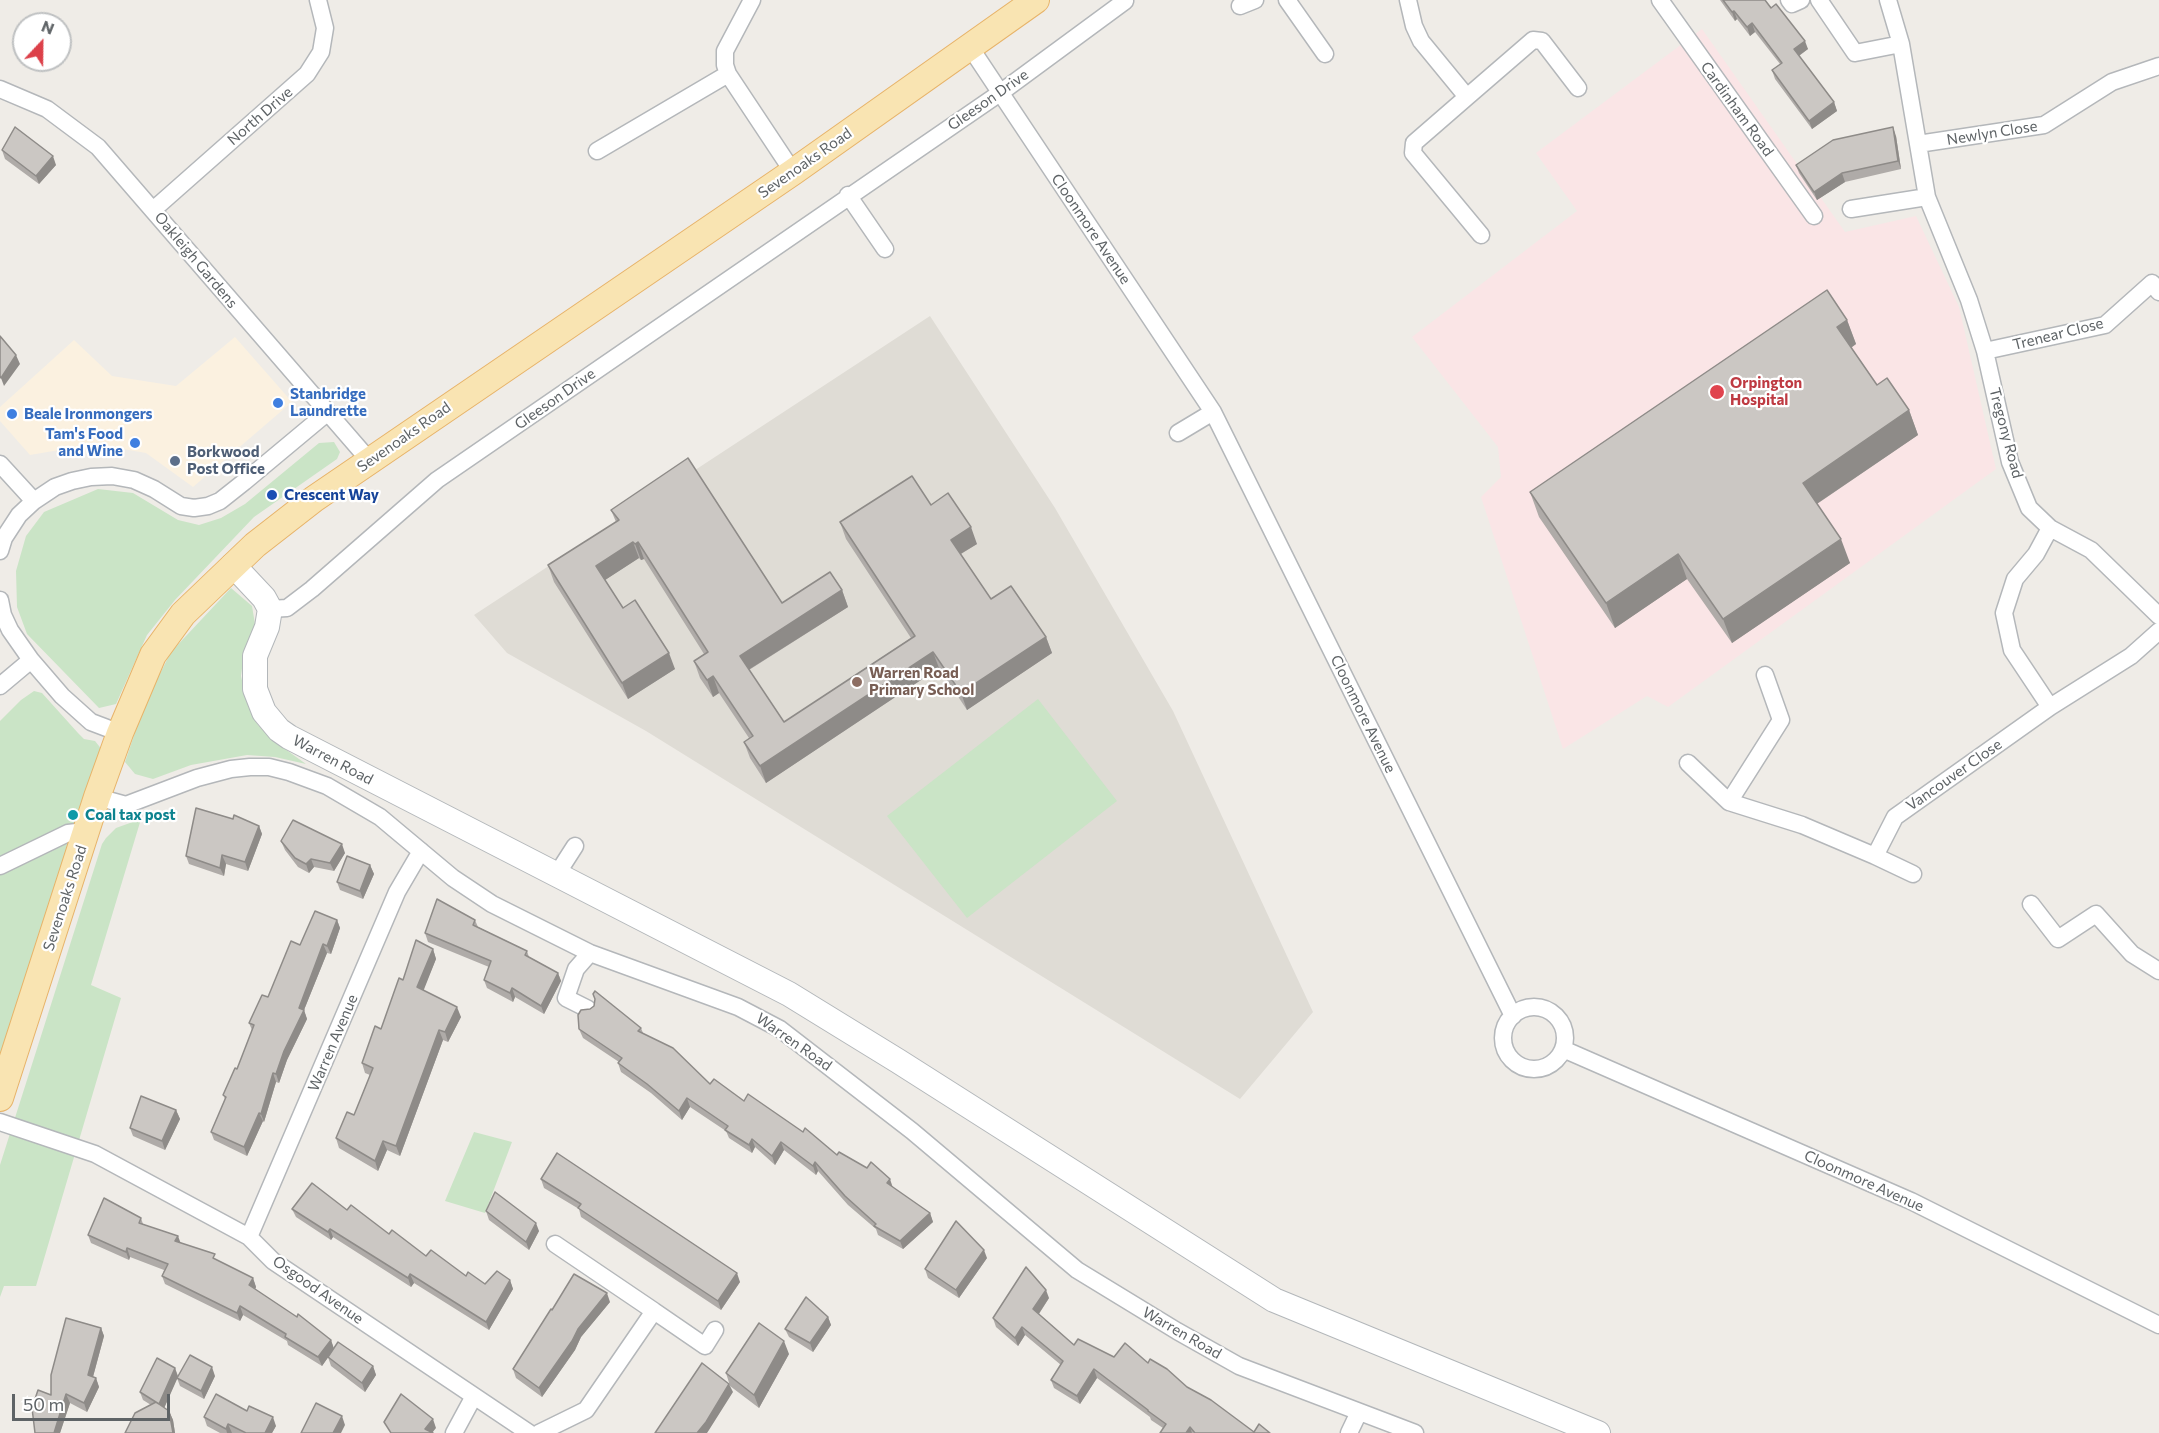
<!DOCTYPE html>
<style>
body{margin:0}
#map{position:relative;width:2159px;height:1433px;overflow:hidden;background:#efece7;font-family:Commissioner,sans-serif}
canvas{display:block}
.north{position:absolute;left:12px;top:12px;width:60px;height:60px;box-sizing:border-box;background:#fff;border:2px solid #bfc1c2;border-radius:50%;rotate:22deg;font-size:16px;font-weight:700;line-height:24px;text-align:center;color:#5e6366}
.north::after{content:'';display:block;margin:auto;width:21px;height:27px;background:#dc4049;clip-path:polygon(50% 0,100% 100%,50% 72%,0 100%)}
.scale{position:absolute;left:12px;top:1394px;width:158px;height:27px;box-sizing:border-box;border:3px solid #5e6366;border-top:0;padding-left:8px;font-size:18px;line-height:21px;white-space:nowrap;color:#5e6366;-webkit-text-stroke:4px #fff;paint-order:stroke}
</style>
<div id="map">
<canvas width="2159" height="1433"></canvas>
<div class="north">N</div>
<div class="scale">50 m</div>
</div>
<script>
const g = document.querySelector('canvas').getContext('2d');
g.lineJoin = 'round';
function paint(path, color) {
  g.fillStyle = color;
  g.fill(path, 'evenodd');
}
function shape(rows) {
  const path = new Path2D();
  for (const r of rows) {
    if (r.length === 3) {
      path.moveTo(r[0] + r[2], r[1]);
      path.arc(r[0], r[1], r[2], 0, 2 * Math.PI);
      continue;
    }
    path.moveTo(r[0], r[1]);
    for (let i = 2; i < r.length; i += 2) path.lineTo(r[i], r[i + 1]);
  }
  return path;
}
function trace(path, color, width, dash) {
  g.strokeStyle = color;
  g.lineWidth = width;
  g.lineCap = dash ? 'butt' : 'round';
  g.setLineDash(dash || []);
  g.stroke(path);
}
function label(font, color, halo, rows, align = 'center') {
  g.font = font + ' Commissioner,sans-serif';
  g.lineWidth = 4.5;
  g.setLineDash([]);
  g.textBaseline = 'middle';
  g.strokeStyle = halo;
  g.fillStyle = color;
  for (const [text, x, y, turn = 0] of rows) {
    g.save();
    g.translate(x, y);
    g.rotate((+turn || 0) * Math.PI / 180);
    g.textAlign = isNaN(turn) ? turn : align;
    if (halo) g.strokeText(text, 0, 0);
    g.fillText(text, 0, 0);
    g.restore();
  }
}
paint(shape([
 [235,337,292,402,193,487,146,453,94,444,30,455,0,421,0,407,74,340,112,376,176,386]
]), '#fbf1e0');
paint(shape([
 [930,316,1055,508,1173,711,1313,1012,1240,1099,646,731,507,653,474,615]
]), '#dfdcd5');
paint(shape([
 [1702,29,1845,232,1916,216,1959,307,1996,469,1668,707,1647,696,1563,749,1481,497,1501,477,1498,447,1412,337,1577,211,1536,153]
]), '#fae5e6');
paint(shape([
 [334,442,340,452,337,459,254,517,175,600,147,635,116,704,99,708,27,634,17,607,16,571,26,536,44,512,98,489,133,493,178,520,199,525,221,518,245,504,319,443],
 [231,588,252,606,255,624,244,654,241,676,247,702,258,725,285,749,306,764,275,757,247,755,191,765,153,779,135,774,125,762,145,703,171,652],
 [34,691,42,693,78,733,84,739,95,741,103,751,0,1066,0,721,21,700],
 [1038,699,1117,801,967,918,887,816],
 [141,819,91,985,121,998,36,1286,4,1286,0,1297,0,1165,102,844,106,838,116,828],
 [474,1132,512,1142,485,1213,445,1201]
]), '#cae4c6');
const street = shape([
 [752,0,725,51,725,65,728,74,793,172],
 [1287,0,1325,54],
 [1408,0,1414,26,1421,41,1467,97,1414,143,1413,153,1481,235],
 [1660,0,1814,216],
 [1789,0,1792,4,1801,0],
 [1819,0,1855,53,1901,44],
 [1888,0,1901,44,1927,197,1969,300,1985,351,2010,462,2029,508,2050,528,2091,550,2159,616],
 [1240,6,1255,0],
 [970,47,1213,412,1513,1016],
 [0,89,47,109,98,147,369,460],
 [1467,97,1533,40,1542,41,1578,88],
 [1918,144,2044,125,2112,82,2159,66],
 [597,151,728,74],
 [848,195,885,249],
 [1851,209,1927,197],
 [153,210,307,74,321,52,325,28,318,0],
 [1985,351,2105,325,2152,283,2159,292],
 [1178,433,1213,412],
 [0,464,34,501],
 [0,551,4,538,19,515,34,501,55,487,72,481,91,477,112,476,134,480,154,489,181,506,194,508,208,506,220,501,244,482,328,412],
 [0,600,3,615,10,630,31,660,62,696,91,722,120,733],
 [270,609,287,608,312,589,437,480,1000,93,1125,1],
 [0,686,31,660],
 [2050,707,2012,650,2004,613,2015,579,2036,554,2050,528],
 [1688,763,1729,802,1802,825,1875,856,1895,817,2050,707,2131,656,2159,631],
 [97,797,126,805,197,778,231,769,250,767,269,767,289,772,327,786,380,817,453,878,492,904,590,953,738,1007,780,1029,912,1131,1077,1270,1177,1331,1239,1366,1415,1433],
 [1729,802,1781,720,1765,675],
 [1875,856,1913,874],
 [0,866,68,833,86,831],
 [557,874,575,846],
 [2031,904,2058,939,2096,914,2132,954,2159,971],
 [1534,1038,31],
 [588,1009,566,998,576,969,590,953],
 [1563,1049,1911,1201,2159,1325],
 [0,1122,95,1154,249,1237,273,1261,529,1433],
 [249,1237,397,892,421,851],
 [654,1311,705,1346,715,1330],
 [454,1433,474,1396],
 [539,1433,586,1410,654,1311,555,1244],
 [1349,1433,1359,1412]
]);
const secondary = shape([
 [233,565,264,598,270,609,267,627,255,656,255,689,264,712,279,730,289,737,789,994,898,1061,1274,1300,1598,1433]
]);
const primary = shape([
 [0,1098,97,797,120,733,153,655,183,614,255,545,314,499,793,172,1036,0]
]);
trace(street, '#b4b7ba', 19);
trace(secondary, '#b3b7ba', 26);
trace(primary, '#e7b369', 28);
trace(street, '#fff', 16);
trace(secondary, '#fff', 24);
trace(primary, '#f9e4b2', 26);
paint(shape([
 [1720,0,1765,0,1808,49,1799,56,1834,102,1837,111,1812,129,1775,79,1772,70,1780,64,1755,32,1750,36,1737,19,1735,21],
 [1896,136,1901,169,1845,182,1817,200,1799,173,1796,165],
 [2,150,56,165,39,184,5,159],
 [1847,320,1856,344,1851,348,1877,385,1909,410,1918,435,1817,504,1850,563,1732,643,1687,579,1615,628,1539,517,1530,492],
 [931,505,977,544,961,554,991,599,1046,637,1052,653,967,710,939,668,766,783,750,758,744,742,749,738,719,693,713,697,700,678,694,661,704,654,644,559,641,560,639,558,605,580,623,608,675,669,628,699,554,582,548,565,616,522,611,510,782,603,842,590,848,607,749,670,784,722,911,638,846,539,840,522],
 [233,819,259,826,262,834,248,871,226,864,224,876,189,864,186,856],
 [281,841,345,853,334,871,314,867,309,873,298,867,285,850],
 [370,865,374,874,363,899,340,890,337,882],
 [337,920,340,928,331,954,327,953,304,1010,307,1019,287,1060,279,1083,276,1082,264,1122,263,1121,247,1156,214,1140,211,1132,225,1099,223,1095,237,1069,252,1030,249,1023,268,997,300,945],
 [475,920,478,927,527,951,529,957,558,973,561,981,544,1014,515,997,513,1002,487,988,484,980,489,967,428,942,425,933],
 [433,949,436,959,423,990,461,1017,448,1042,443,1040,400,1156,387,1150,378,1171,339,1148,336,1138,354,1115,370,1075,365,1073,362,1063,381,1029,403,980],
 [593,994,641,1028,643,1033,710,1084,803,1132,837,1155,893,1188,930,1213,933,1222,903,1249,878,1235,876,1229,848,1205,818,1171,816,1175,784,1150,775,1165,755,1147,752,1153,729,1138,726,1131,690,1107,682,1120,651,1093,621,1072,618,1063,619,1062,583,1038,579,1029,590,1009,594,1006,595,1000],
 [176,1110,180,1119,165,1150,133,1136,130,1128],
 [541,1179,740,1282,721,1310,581,1217,579,1209,544,1188],
 [292,1209,347,1210,389,1234,426,1256,466,1276,485,1284,510,1280,513,1289,489,1330,414,1283,411,1287,333,1237,331,1240,296,1217],
 [486,1211,539,1231,529,1250,489,1220],
 [141,1218,143,1224,253,1278,256,1287,255,1289,331,1340,334,1349,373,1366,376,1375,365,1392,331,1366,328,1357,329,1356,322,1366,288,1345,287,1341,243,1315,240,1321,165,1284,162,1276,164,1270,130,1257,129,1260,91,1243,88,1235],
 [987,1258,959,1298,928,1278,925,1269],
 [1049,1298,1039,1314,1074,1345,1114,1357,1148,1363,1187,1387,1254,1432,1270,1433,1160,1433,1163,1428,1151,1420,1150,1417,1097,1378,1080,1404,1054,1388,1051,1380,1061,1365,1025,1335,1018,1346,996,1327,993,1318],
 [610,1302,581,1337,575,1350,542,1397,516,1378,513,1369,552,1310],
 [828,1317,831,1325,813,1352,789,1337,785,1329],
 [101,1328,104,1336,93,1377,96,1378,99,1387,87,1412,70,1403,60,1433,35,1433,51,1395],
 [789,1354,759,1408,730,1386,726,1373],
 [175,1368,178,1376,215,1376,204,1399,180,1386,177,1378,164,1408,169,1411,173,1420,175,1433,125,1433,151,1405,143,1400,140,1392],
 [204,1417,276,1426,272,1433,220,1433,207,1426]
]), '#afaba8');
paint(shape([
 [1734,11,1737,19,1735,21,1732,12],
 [1752,23,1755,32,1750,36,1747,27],
 [1805,41,1808,49,1797,57,1794,49],
 [1834,102,1837,111,1812,129,1809,121],
 [1893,127,1896,136,1901,169,1898,161],
 [53,156,56,165,39,184,36,176],
 [1842,173,1845,182,1817,200,1814,192],
 [1847,320,1856,344,1846,351,1837,327],
 [16,355,20,364,4,386,1,378],
 [1909,410,1918,435,1812,507,1803,483],
 [971,527,977,544,957,556,951,540],
 [1841,539,1850,563,1732,643,1723,619],
 [633,542,639,558,602,582,596,566],
 [638,542,644,559,641,560,635,544],
 [1678,554,1687,579,1615,628,1606,603],
 [842,590,848,607,745,672,740,656],
 [1046,637,1052,653,967,710,961,693],
 [933,652,939,668,766,783,760,766],
 [669,653,675,669,628,699,622,683],
 [713,676,719,693,713,697,707,680],
 [259,826,262,834,248,871,245,862],
 [342,844,345,853,334,871,330,863],
 [222,855,226,864,224,876,220,868],
 [311,859,314,867,309,873,306,864],
 [370,865,374,874,363,899,360,891],
 [337,920,340,928,331,954,327,946],
 [323,944,327,953,304,1010,307,1019,287,1060,279,1083,276,1074,299,1008],
 [433,949,436,959,421,997,417,987],
 [558,973,561,981,544,1014,541,1006],
 [512,988,515,997,513,1002,510,993],
 [457,1007,461,1017,448,1042,445,1032],
 [439,1030,443,1040,400,1156,396,1146],
 [273,1073,276,1082,264,1122,261,1114],
 [687,1098,690,1107,682,1120,679,1111],
 [176,1110,180,1119,165,1150,162,1141],
 [259,1113,263,1121,247,1156,244,1147],
 [752,1139,755,1147,752,1153,749,1145],
 [383,1141,387,1150,378,1171,375,1161],
 [781,1142,784,1150,775,1165,772,1156],
 [815,1162,818,1171,816,1175,813,1166],
 [890,1179,893,1188,887,1183],
 [930,1213,933,1222,903,1249,900,1241],
 [536,1223,539,1231,529,1250,526,1242],
 [330,1229,333,1237,331,1240,328,1232],
 [178,1236,181,1244,175,1241],
 [127,1248,130,1257,129,1260,126,1252],
 [984,1250,987,1258,959,1298,956,1290],
 [737,1273,740,1282,721,1310,718,1301],
 [410,1274,414,1283,411,1287,408,1278],
 [253,1278,256,1287,253,1294,249,1285],
 [510,1280,513,1289,489,1330,486,1322],
 [1046,1290,1049,1298,1036,1318,1033,1309],
 [607,1293,610,1302,581,1337,575,1350,542,1397,539,1388,578,1329],
 [240,1306,243,1315,240,1321,237,1313],
 [828,1317,831,1325,813,1352,810,1343],
 [1022,1327,1025,1335,1018,1346,1015,1338],
 [101,1328,104,1336,91,1384,88,1375],
 [331,1340,334,1349,322,1366,318,1357],
 [784,1341,789,1354,759,1408,754,1395],
 [373,1366,376,1375,365,1392,362,1383],
 [212,1367,215,1376,204,1399,201,1391],
 [175,1368,178,1377,162,1413,159,1404],
 [1094,1369,1097,1378,1080,1404,1077,1396],
 [96,1378,99,1387,87,1412,84,1403],
 [729,1384,733,1392,709,1430,707,1433,697,1433],
 [66,1394,70,1403,60,1433,54,1433],
 [169,1411,173,1420,175,1433,173,1433],
 [342,1416,345,1425,341,1433,333,1433],
 [273,1417,276,1426,272,1433,265,1433],
 [433,1419,436,1428,432,1433,425,1429],
 [228,1424,232,1433,227,1433,226,1429],
 [1190,1427,1192,1433,1186,1433]
]), '#8e8b88');
const building = shape([
 [1723,0,1765,0,1771,8,1776,4,1805,41,1794,49,1834,102,1809,121,1772,70,1782,63,1752,23,1747,27,1734,11,1732,12,1723,0],
 [15,127,53,156,36,176,2,150,15,127],
 [1893,127,1898,161,1842,173,1814,192,1796,165,1833,140,1893,127],
 [1827,290,1847,320,1837,327,1877,385,1887,378,1909,410,1803,483,1841,539,1723,619,1678,554,1606,603,1530,492,1827,290],
 [0,336,16,355,1,378,0,376,0,336],
 [688,458,782,603,830,572,842,590,740,656,784,722,915,636,840,522,912,476,931,505,948,493,971,527,951,540,991,599,1011,586,1046,637,961,693,933,652,760,766,744,742,753,736,713,676,707,680,694,661,708,652,638,542,635,544,633,542,596,566,623,608,635,600,669,653,622,683,548,565,619,520,611,510,688,458],
 [196,808,233,819,234,815,259,826,245,862,222,855,220,868,186,856,196,808],
 [293,820,342,844,330,863,311,859,306,864,295,858,281,841,293,820],
 [347,856,370,865,360,891,337,882,347,856],
 [437,899,475,920,473,925,527,951,525,955,558,973,541,1006,512,988,510,993,484,980,491,961,425,933,437,899],
 [315,911,337,920,327,946,323,944,299,1008,304,1010,284,1051,276,1074,273,1073,261,1114,259,1113,244,1147,211,1132,226,1097,223,1095,235,1068,237,1069,254,1025,249,1023,262,995,268,997,291,941,300,945,315,911],
 [416,940,433,949,417,987,457,1007,445,1032,439,1030,396,1146,383,1141,375,1161,336,1138,347,1112,354,1115,373,1068,362,1063,375,1026,381,1029,399,978,403,980,416,940],
 [595,991,641,1028,638,1031,673,1048,710,1084,714,1079,744,1101,748,1094,803,1132,805,1128,837,1155,839,1152,867,1168,871,1162,890,1179,887,1183,930,1213,900,1241,874,1226,876,1224,845,1196,815,1162,813,1166,781,1142,772,1156,752,1139,749,1145,725,1130,728,1126,687,1098,679,1111,647,1084,618,1063,622,1058,579,1029,578,1015,581,1010,590,1009,594,1006,595,999,593,994,595,991],
 [141,1096,176,1110,162,1141,130,1128,141,1096],
 [557,1153,737,1273,718,1301,578,1208,581,1204,541,1179,557,1153],
 [312,1183,347,1210,351,1205,389,1234,392,1230,426,1256,431,1250,466,1276,468,1272,485,1284,497,1271,510,1280,486,1322,410,1274,408,1278,330,1229,328,1232,292,1209,312,1183],
 [495,1192,536,1223,526,1242,486,1211,495,1192],
 [104,1198,141,1218,139,1223,178,1236,175,1241,215,1254,213,1258,253,1278,249,1285,297,1317,298,1314,331,1340,318,1357,285,1337,286,1334,240,1306,237,1313,162,1276,168,1264,127,1248,126,1252,88,1235,104,1198],
 [956,1221,984,1250,956,1290,925,1269,956,1221],
 [1026,1267,1046,1290,1033,1309,1074,1345,1078,1339,1114,1357,1125,1343,1148,1363,1150,1359,1167,1369,1187,1387,1211,1400,1254,1432,1259,1424,1270,1433,1195,1433,1190,1427,1186,1433,1160,1433,1166,1424,1148,1411,1148,1410,1094,1369,1077,1396,1051,1380,1063,1361,1022,1327,1015,1338,993,1318,1026,1267],
 [574,1274,607,1293,578,1329,572,1341,539,1388,513,1369,551,1309,552,1310,574,1274],
 [806,1297,828,1317,810,1343,785,1329,806,1297],
 [66,1318,101,1328,88,1375,96,1378,84,1403,66,1394,54,1433,35,1433,32,1408,38,1390,51,1395,51,1375,66,1318],
 [759,1323,784,1341,754,1395,726,1373,759,1323],
 [338,1342,373,1366,362,1383,328,1357,338,1342],
 [190,1355,212,1367,201,1391,177,1378,190,1355],
 [157,1358,175,1368,159,1404,140,1392,157,1358],
 [702,1363,729,1384,706,1422,697,1433,655,1433,702,1363],
 [216,1394,247,1411,249,1406,273,1417,265,1433,246,1433,228,1424,226,1429,204,1417,216,1394],
 [401,1394,433,1419,425,1429,433,1433,391,1433,384,1422,401,1394],
 [156,1402,169,1411,173,1433,125,1433,135,1413,156,1402],
 [316,1403,342,1416,333,1433,301,1433,316,1403]
]);
paint(building, '#cbc7c3');
trace(building, '#8e8b88', 1.5);
for (const [x, y, r, color] of [
 [1717,392,8,"#e0444e"],
 [278,403,6,"#3f7fe0"],
 [12,414,6,"#3f7fe0"],
 [135,443,6,"#3f7fe0"],
 [175,461,6,"#5c6f8a"],
 [272,495,6,"#1a4fb4"],
 [857,682,6,"#8d6e63"],
 [73,815,6,"#0f9aa8"]
]) {
  const dot = new Path2D();
  dot.arc(x, y, r, 0, 2 * Math.PI);
  g.fillStyle = color;
  g.fill(dot);
  trace(dot, '#fff', 2);
}
label('15px', '#5e6366', '#fff', [
 ["Gleeson Drive",988,100,-35],
 ["Cardinham Road",1737,109,54],
 ["North Drive",260,116,-41],
 ["Newlyn Close",1992,133,-9],
 ["Sevenoaks Road",805,163,-35],
 ["Cloonmore Avenue",1091,229,56],
 ["Oakleigh Gardens",196,260,50],
 ["Trenear Close",2058,334,-14],
 ["Gleeson Drive",555,399,-35],
 ["Tregony Road",2006,433,75],
 ["Sevenoaks Road",404,437,-35],
 ["Cloonmore Avenue",1363,714,64],
 ["Warren Road",333,760,28],
 ["Vancouver Close",1954,775,-35],
 ["Sevenoaks Road",65,898,-72],
 ["Warren Road",794,1042,35],
 ["Warren Avenue",333,1043,-67],
 ["Cloonmore Avenue",1864,1181,24],
 ["Osgood Avenue",318,1290,35],
 ["Warren Road",1182,1333,30]
]);
label('bold 15px', '#be3a42', '#fff', [
 ["Orpington",1730,383],
 ["Hospital",1730,400]
], 'left');
label('bold 15px', '#366cbe', '#fff', [
 ["Stanbridge",290,394],
 ["Laundrette",290,411],
 ["Beale Ironmongers",24,414],
 ["Tam's Food",123,434,"right"],
 ["and Wine",123,451,"right"]
], 'left');
label('bold 15px', '#4e5e75', '#fff', [
 ["Borkwood",187,452],
 ["Post Office",187,469]
], 'left');
label('bold 15px', '#164399', '#fff', [
 ["Crescent Way",284,495]
], 'left');
label('bold 15px', '#785e54', '#fff', [
 ["Warren Road",869,673],
 ["Primary School",869,690]
], 'left');
label('bold 15px', '#0d838f', '#fff', [
 ["Coal tax post",85,815]
], 'left');
</script>
